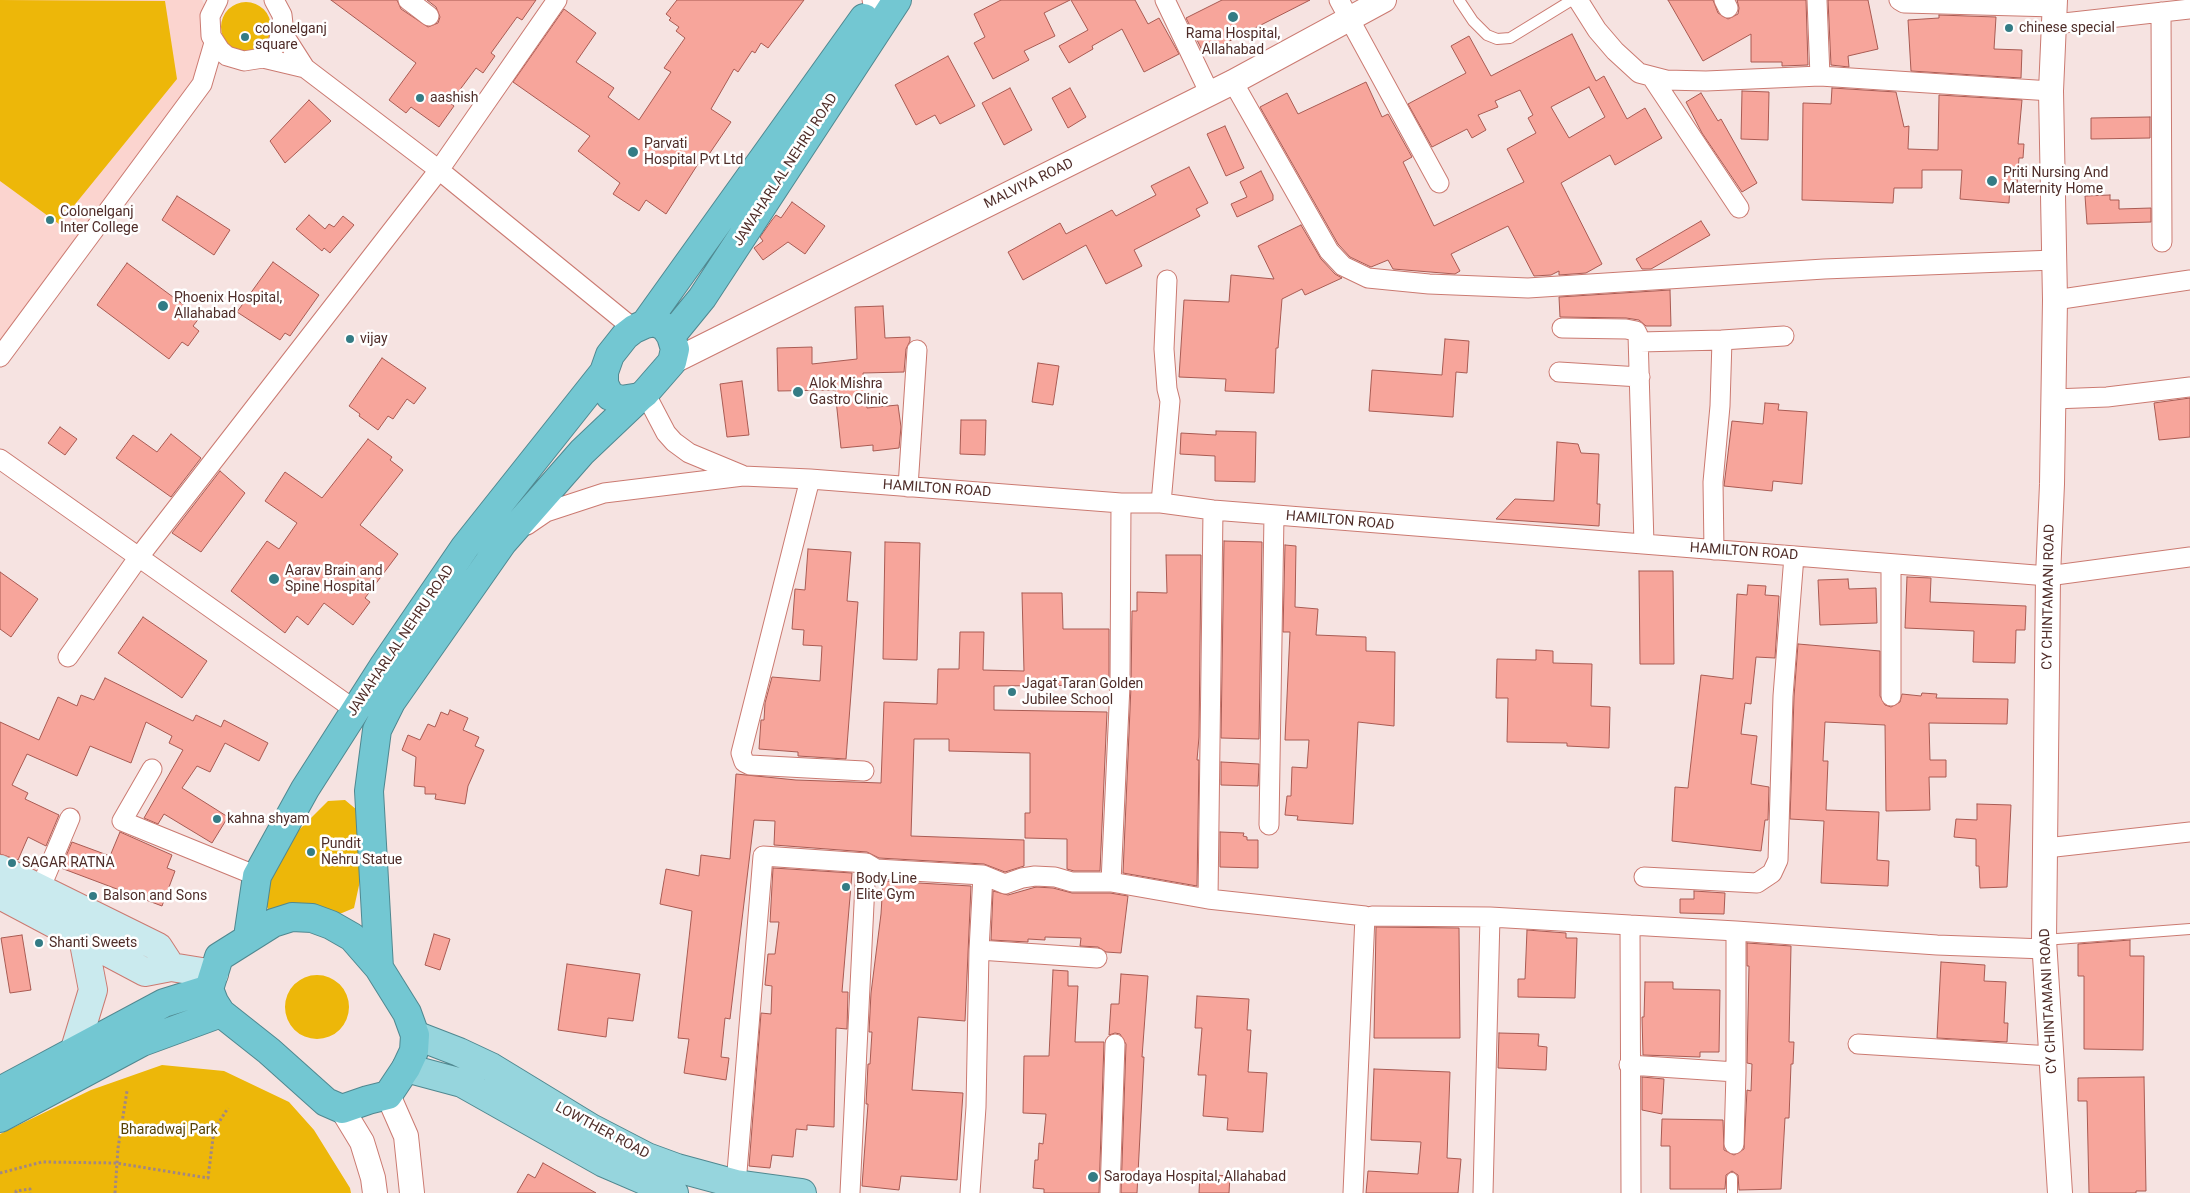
<!DOCTYPE html>
<style>
body{margin:0}
canvas{display:block;background:#f6e3e1}
</style>
<canvas width="2190" height="1193"></canvas>
<script>
const g = document.querySelector('canvas').getContext('2d');
g.lineJoin = 'round';
function paint(path, color) {
  g.fillStyle = color;
  g.fill(path, 'evenodd');
}
function shape(rows) {
  const path = new Path2D();
  for (const r of rows) {
    if (r.length === 3) {
      path.moveTo(r[0] + r[2], r[1]);
      path.arc(r[0], r[1], r[2], 0, 2 * Math.PI);
      continue;
    }
    path.moveTo(r[0], r[1]);
    for (let i = 2; i < r.length; i += 2) path.lineTo(r[i], r[i + 1]);
  }
  return path;
}
function trace(path, color, width, dash) {
  g.strokeStyle = color;
  g.lineWidth = width;
  g.lineCap = dash ? 'butt' : 'round';
  g.setLineDash(dash || []);
  g.stroke(path);
}
function label(font, color, halo, rows, align = 'center') {
  g.font = font + ' Roboto,sans-serif';
  g.lineWidth = 5;
  g.setLineDash([]);
  g.textBaseline = 'middle';
  g.strokeStyle = halo;
  g.fillStyle = color;
  for (const [text, x, y, turn = 0] of rows) {
    g.save();
    g.translate(x, y);
    g.rotate((+turn || 0) * Math.PI / 180);
    g.textAlign = isNaN(turn) ? turn : align;
    if (halo) g.strokeText(text, 0, 0);
    g.fillText(text, 0, 0);
    g.restore();
  }
}
paint(shape([
 [0,0,202,0,210,16,202,84,0,357]
]), '#fbd4cf');
paint(shape([
 [0,0,165,1,177,79,59,224,0,181],
 [246,27,25],
 [345,800,357,810,362,872,354,908,342,913,331,915,269,911,262,896,280,849,328,801],
 [317,1007,32],
 [162,1065,224,1071,289,1102,314,1130,350,1188,351,1193,0,1193,0,1134,91,1090]
]), '#edb709');
const building = shape([
 [331,0,397,0,401,9,428,27,438,23,440,17,436,7,427,0,536,0,522,20,517,17,491,53,495,56,483,73,476,68,450,103,454,106,439,127,411,107,406,113,389,100,416,63,331,0],
 [677,0,804,0,768,48,761,43,755,53,752,51,738,72,734,69,711,109,731,122,701,166,698,164,666,214,646,200,639,211,613,194,620,183,578,151,590,136,513,82,564,9,596,33,576,62,614,88,608,97,639,120,671,72,664,68,685,38,676,31,679,27,669,20,671,18,666,14,677,0],
 [1001,0,1070,0,1044,13,1055,36,1024,51,1029,60,993,79,974,43,985,37,974,14,1001,0],
 [1071,0,1135,0,1148,24,1159,18,1179,54,1144,72,1122,29,1092,46,1093,49,1069,63,1059,46,1088,30,1071,0],
 [1222,0,1310,0,1204,54,1186,18,1222,0],
 [1668,0,1713,0,1718,13,1728,19,1738,14,1739,8,1737,0,1806,0,1808,65,1782,66,1782,62,1751,62,1751,34,1703,61,1668,0],
 [1828,0,1868,0,1878,49,1848,56,1849,67,1831,65,1828,0],
 [1939,15,1996,17,1994,49,2022,50,2021,78,1911,71,1908,20,1939,18,1939,15],
 [1572,34,1596,81,1604,76,1627,119,1645,108,1662,138,1615,165,1610,155,1561,183,1602,264,1586,273,1559,275,1559,271,1551,275,1534,276,1508,226,1451,254,1460,271,1455,274,1393,269,1388,260,1371,267,1350,257,1338,244,1260,107,1287,93,1298,114,1366,82,1382,117,1388,114,1412,157,1403,162,1434,226,1524,182,1507,149,1536,133,1528,118,1533,115,1520,90,1495,101,1498,107,1478,115,1486,130,1472,138,1467,129,1432,147,1408,104,1466,73,1451,46,1469,36,1491,76,1572,34],
 [1589,87,1605,117,1569,138,1551,107,1589,87],
 [948,56,975,106,940,124,935,115,916,125,895,85,948,56],
 [1010,88,1032,130,1004,145,982,103,1010,88],
 [1070,88,1086,117,1068,128,1052,98,1070,88],
 [1832,88,1896,92,1904,127,1909,126,1908,149,1938,150,1939,95,2022,100,2018,144,2024,144,2023,158,2019,158,2017,185,2010,185,2009,203,1960,199,1962,170,1922,170,1922,188,1894,188,1893,203,1802,200,1803,103,1831,104,1832,88],
 [1742,91,1769,92,1768,140,1741,139,1742,91],
 [1701,93,1718,121,1721,119,1757,183,1742,192,1702,133,1686,102,1701,93],
 [309,100,331,121,285,163,270,141,309,100],
 [2150,117,2150,138,2091,139,2091,118,2150,117],
 [1225,126,1244,168,1226,176,1207,134,1225,126],
 [1189,167,1208,203,1196,209,1200,216,1134,250,1142,266,1106,284,1086,245,1023,280,1008,252,1060,223,1066,234,1112,210,1116,216,1156,195,1151,186,1189,167],
 [1261,171,1273,195,1273,200,1237,217,1231,204,1247,197,1240,182,1261,171],
 [2110,195,2110,200,2119,200,2119,209,2151,208,2151,222,2087,224,2085,196,2110,195],
 [177,196,230,230,214,255,162,220,177,196],
 [792,202,825,226,805,254,788,242,763,260,754,248,763,241,760,237,772,220,776,215,781,218,792,202],
 [309,215,325,229,329,224,334,227,343,216,354,225,330,253,324,248,322,251,296,229,309,215],
 [1701,221,1710,235,1651,269,1642,269,1636,259,1701,221],
 [1301,225,1321,259,1335,274,1342,278,1305,295,1302,289,1282,299,1278,348,1276,348,1274,393,1225,391,1226,379,1179,377,1184,300,1229,302,1231,275,1274,279,1258,246,1301,225],
 [273,262,319,295,290,336,285,333,280,340,237,312,273,262],
 [127,263,200,317,193,326,199,331,188,346,182,342,169,359,97,305,127,263],
 [1670,290,1671,326,1646,326,1639,320,1626,318,1560,317,1559,297,1670,290],
 [883,306,885,338,910,337,910,341,906,349,904,372,863,373,867,408,898,405,901,427,899,448,873,451,873,445,841,448,835,390,778,391,777,348,812,347,812,364,857,359,855,307,883,306],
 [1445,339,1469,341,1467,373,1456,372,1453,417,1369,411,1372,370,1442,375,1445,339],
 [382,358,426,388,414,404,407,399,393,419,388,416,378,430,359,416,360,414,349,406,382,358],
 [1038,363,1059,366,1053,405,1032,402,1038,363],
 [742,381,749,435,727,437,720,384,742,381],
 [2190,398,2190,437,2159,440,2154,403,2190,398],
 [1765,403,1779,404,1778,410,1807,412,1802,484,1773,481,1772,491,1724,486,1732,421,1763,424,1765,403],
 [961,420,986,420,985,455,960,454,961,420],
 [60,427,77,439,65,455,48,443,60,427],
 [1216,431,1256,432,1255,482,1215,481,1215,456,1180,454,1181,433,1216,435,1216,431],
 [171,434,201,458,171,497,116,458,133,435,157,452,171,434],
 [368,439,392,457,390,460,403,470,360,525,398,554,365,598,370,602,353,625,324,603,308,625,297,616,285,633,231,591,267,541,279,549,297,523,265,501,285,472,322,498,368,439],
 [1557,442,1578,444,1581,453,1599,454,1597,504,1600,504,1599,526,1496,519,1515,499,1554,501,1557,442],
 [220,471,245,493,201,552,172,533,220,471],
 [1224,541,1262,542,1259,739,1221,738,1224,541],
 [885,542,920,543,917,660,883,659,885,542],
 [1285,545,1296,546,1295,607,1318,609,1316,635,1366,637,1366,651,1395,652,1394,726,1358,722,1353,824,1297,820,1298,816,1285,815,1287,796,1291,796,1292,767,1307,768,1309,740,1285,740,1290,632,1283,632,1285,545],
 [808,549,851,552,847,601,858,602,846,759,798,756,798,752,759,749,761,720,764,720,765,703,772,677,820,681,822,646,803,645,804,630,792,629,795,589,805,590,808,549],
 [1166,555,1201,555,1199,737,1197,760,1199,760,1197,886,1123,873,1131,686,1132,611,1137,611,1137,592,1167,593,1166,555],
 [1639,571,1673,571,1674,664,1640,664,1639,571],
 [0,572,38,599,11,637,0,629,0,572],
 [1907,577,1931,578,1930,602,2026,606,2025,630,2016,630,2015,663,1973,662,1974,631,1905,628,1907,577],
 [1848,579,1849,589,1876,588,1877,623,1820,625,1818,580,1848,579],
 [1748,585,1766,586,1765,595,1779,596,1775,658,1756,657,1751,704,1745,703,1741,734,1757,736,1751,784,1769,787,1768,820,1765,820,1761,851,1672,841,1675,787,1688,788,1701,675,1733,679,1737,594,1747,595,1748,585],
 [1022,593,1062,593,1063,629,1109,629,1109,685,994,686,994,710,1107,712,1100,871,1074,871,1067,869,1067,839,1025,838,1025,813,1030,813,1030,753,949,751,949,739,914,739,911,836,1024,840,1024,866,1005,872,984,864,879,858,867,852,774,845,775,821,754,820,730,1019,725,1018,721,1057,729,1058,726,1080,684,1073,689,1039,678,1038,692,911,660,904,666,869,699,876,701,855,730,859,736,774,796,780,881,783,884,702,937,704,938,669,959,669,960,632,984,632,983,670,1024,671,1022,593],
 [143,617,207,661,182,698,118,653,143,617],
 [1798,644,1880,651,1880,696,1885,705,1891,707,1900,702,1902,694,1921,696,1922,693,1937,694,1936,698,2008,699,2007,724,1929,723,1930,760,1946,760,1946,777,1929,777,1930,810,1886,811,1885,725,1825,722,1823,761,1828,761,1826,810,1879,812,1877,860,1889,861,1888,886,1821,883,1824,821,1790,819,1794,697,1798,644],
 [1536,650,1553,651,1553,663,1592,664,1591,706,1610,707,1609,748,1567,746,1567,743,1507,742,1508,698,1496,698,1497,659,1536,660,1536,650],
 [105,678,193,721,196,715,221,727,224,720,268,743,259,761,225,743,210,772,197,766,182,788,228,817,212,843,164,814,158,824,144,818,183,750,169,743,172,736,146,722,131,763,90,746,77,776,27,754,12,785,28,793,25,799,59,815,46,846,28,837,18,860,0,854,0,722,39,740,58,697,77,706,81,695,94,700,105,678],
 [450,710,468,718,463,730,479,737,475,746,484,750,468,786,465,804,435,799,436,794,425,794,425,787,414,786,416,757,402,750,408,735,420,740,428,724,435,727,441,712,448,715,450,710],
 [1221,762,1259,764,1258,786,1221,785,1221,762],
 [1977,804,2011,805,2007,887,1980,888,1979,866,1976,866,1976,839,1954,837,1956,819,1977,820,1977,804],
 [120,832,172,855,167,868,175,871,162,906,61,868,72,842,110,856,120,832],
 [1220,832,1244,833,1243,836,1247,837,1247,840,1258,840,1258,868,1220,867,1220,832],
 [773,868,852,873,842,992,848,992,847,1029,836,1028,834,1127,807,1125,807,1130,796,1129,793,1157,772,1155,770,1168,749,1166,761,1013,771,1014,772,986,765,985,768,954,775,954,779,922,770,922,773,868],
 [883,881,971,886,965,1021,918,1017,912,1090,963,1093,957,1180,901,1176,899,1190,862,1186,868,1104,866,1104,868,1064,870,1064,872,1032,869,1032,871,993,881,914,883,881],
 [1036,887,1053,888,1072,893,1110,893,1128,896,1121,953,1106,952,1098,947,1080,946,1081,938,1045,937,1045,940,1028,939,1028,942,991,940,993,891,1008,895,1036,887],
 [1694,891,1725,893,1724,914,1680,913,1680,899,1694,899,1694,891],
 [1376,927,1459,928,1460,1038,1374,1038,1376,927],
 [1527,930,1566,933,1566,938,1577,938,1575,998,1518,997,1518,979,1525,979,1527,930],
 [434,934,450,939,440,970,425,965,434,934],
 [22,935,31,990,10,993,1,938,22,935],
 [2130,940,2130,956,2144,956,2143,1050,2084,1049,2084,976,2078,976,2078,944,2130,940],
 [1747,943,1791,946,1789,1042,1794,1042,1793,1064,1791,1064,1789,1118,1785,1118,1781,1189,1739,1190,1738,1175,1732,1171,1726,1175,1725,1189,1670,1189,1670,1146,1661,1146,1662,1119,1723,1120,1724,1150,1734,1155,1744,1149,1747,1090,1751,1091,1752,1064,1747,1063,1749,966,1747,966,1747,943],
 [1941,962,1985,965,1984,981,2006,982,2004,1023,2008,1023,2007,1042,1937,1038,1941,962],
 [567,964,640,974,633,1021,608,1018,606,1037,558,1030,567,964],
 [1053,970,1068,971,1068,986,1078,986,1075,1042,1104,1042,1099,1193,1044,1193,1044,1189,1033,1188,1035,1160,1038,1160,1039,1143,1043,1144,1046,1114,1023,1113,1024,1056,1049,1056,1053,970],
 [1121,974,1148,976,1142,1057,1144,1057,1137,1193,1121,1193,1126,1044,1120,1034,1115,1033,1109,1035,1111,1004,1119,1004,1121,974],
 [1645,982,1673,982,1673,989,1720,990,1719,1052,1700,1052,1700,1057,1643,1055,1642,1017,1644,1017,1645,982],
 [1197,996,1249,999,1247,1030,1251,1030,1248,1072,1267,1073,1263,1132,1227,1130,1228,1118,1203,1116,1206,1075,1198,1075,1202,1028,1195,1028,1197,996],
 [1499,1033,1539,1034,1538,1046,1547,1047,1546,1070,1498,1068,1499,1033],
 [1374,1069,1450,1072,1447,1158,1461,1159,1458,1193,1366,1193,1368,1171,1418,1174,1421,1142,1371,1140,1374,1069],
 [1642,1077,1664,1079,1662,1114,1642,1110,1642,1077],
 [2144,1077,2146,1191,2136,1191,2136,1193,2089,1193,2087,1101,2078,1101,2078,1078,2144,1077],
 [543,1163,596,1193,517,1193,528,1174,535,1178,543,1163],
 [1200,1174,1230,1176,1229,1193,1199,1193,1200,1174]
]);
paint(building, '#f7a59b');
trace(building, '#a95b53', 1);
const service = shape([
 [1459,0,1473,21,1487,35,1497,39,1510,38,1572,0],
 [2044,940,2190,929],
 [1732,1193,1732,1178]
]);
const minor = shape([
 [218,0,210,16,211,36,220,50,227,56,244,61,263,58,278,43,283,24,282,15,274,0],
 [408,0,429,16],
 [872,0,875,3],
 [1165,0,1210,94],
 [1339,0,1439,183],
 [1578,0,1597,30,1615,51,1639,73,1666,80,1706,81,1820,76,2051,91],
 [1724,0,1728,8],
 [1817,0,1820,76],
 [1899,0,1904,3,2055,7],
 [2161,12,2162,242],
 [2055,24,2190,9],
 [282,32,305,68,439,170,634,329],
 [263,58,305,68],
 [1651,76,1739,208],
 [1233,82,1329,251,1343,266,1368,278,1429,284,1528,288,1824,269,2054,260],
 [2055,300,2190,280],
 [1562,328,1626,329,1636,331,1638,335,1644,544],
 [1722,340,1784,336],
 [1640,342,1722,340,1720,406,1713,482,1714,550],
 [0,357,202,84,214,43],
 [1559,372,1640,377],
 [645,393,666,433,674,442,689,453,742,475],
 [2053,399,2107,397,2190,387],
 [0,459,355,710],
 [810,479,741,753,744,762,750,765,864,771],
 [908,487,917,350],
 [1161,503,1170,401,1167,389,1164,349,1167,280],
 [527,525,546,512,604,493,743,476,810,479,1121,503,1161,503,1213,510,2048,576,2190,557],
 [68,657,138,558,439,170,557,0],
 [1891,696,1891,564],
 [152,769,122,821,257,876],
 [1269,825,1274,515],
 [2046,848,2190,832],
 [1644,877,1757,883,1772,873,1778,860,1783,696,1794,556],
 [1111,882,1120,685,1121,503],
 [40,889,70,818],
 [1208,899,1213,510],
 [1372,916,1490,917,1483,1193],
 [1490,917,1630,925,1631,1193],
 [1736,931,1937,945,2045,949],
 [979,950,1097,958],
 [1858,1044,2051,1056],
 [1629,1065,1736,1072,1736,931,1630,925],
 [1734,1144,1736,1072],
 [736,1184,763,856,866,863,876,869,983,875,1005,884,1022,878,1035,876,1055,877,1072,882,1111,882,1208,899,1365,916,1353,1193],
 [850,1193,866,863],
 [970,1193,976,1107,979,950,983,875],
 [1110,1193,1115,1044]
]);
const tertiary = shape([
 [2055,0,2051,91,2055,300,2052,484,2048,576,2044,940,2060,1193],
 [672,362,1233,82,1384,0],
 [388,1095,406,1136,412,1193],
 [342,1109,362,1142,373,1178,375,1193]
]);
const secondary = shape([
 [0,869,158,947,171,967],
 [0,895,145,972,171,967,214,974],
 [75,1049,93,990,83,938]
]);
const primary = shape([
 [415,1035,459,1052,491,1067,591,1128,647,1157,677,1168,736,1184,802,1193],
 [406,1068,462,1083,604,1163,674,1193]
]);
const trunk = shape([
 [655,322,665,327,671,336,675,349,672,362,645,393,640,397,621,400,610,396,604,384,604,372,610,355,625,336,634,329,645,324,655,322],
 [645,324,864,18],
 [671,336,702,298,897,0],
 [292,917,312,918,331,925,352,937,379,968,407,1013,415,1035,414,1051,406,1068,388,1095,368,1100,342,1109,326,1102,269,1051,221,1013,214,1002,209,989,219,957,273,923,292,917],
 [248,937,257,876,305,789,383,667,465,547,604,372],
 [379,968,369,791,377,730,391,702,503,542,582,452,640,397],
 [0,1091,164,1003,209,989],
 [0,1118,142,1042,221,1013]
]);
trace(service, '#cb7a71', 12);
trace(minor, '#cb7a71', 21);
trace(tertiary, '#cb7a71', 26);
trace(secondary, '#cb7a71', 30);
trace(primary, '#508890', 30);
trace(trunk, '#508890', 30);
trace(shape([
 [0,1173,42,1162,116,1163,208,1178,214,1130,228,1108],
 [16,1193,16,1191,30,1189,30,1193],
 [115,1193,118,1148,127,1091]
]), '#a18784', 3, [2.5, 2.5]);
trace(service, '#fff', 10);
trace(minor, '#fff', 19);
trace(tertiary, '#fff', 24);
trace(secondary, '#caeaee', 28);
trace(primary, '#96d5dd', 28);
trace(trunk, '#73c7d2', 28);
for (const [x, y, r, color] of [
 [1233,17,6,"#347c85"],
 [2009,28,5,"#347c85"],
 [245,37,5,"#347c85"],
 [420,98,5,"#347c85"],
 [633,152,6,"#347c85"],
 [1992,181,6,"#347c85"],
 [50,220,5,"#347c85"],
 [163,306,6,"#347c85"],
 [350,339,5,"#347c85"],
 [798,392,6,"#347c85"],
 [274,579,6,"#347c85"],
 [1012,692,5,"#347c85"],
 [217,819,5,"#347c85"],
 [311,852,5,"#347c85"],
 [12,863,5,"#347c85"],
 [846,887,5,"#347c85"],
 [93,896,5,"#347c85"],
 [39,943,5,"#347c85"],
 [1093,1177,6,"#347c85"]
]) {
  const dot = new Path2D();
  dot.arc(x, y, r, 0, 2 * Math.PI);
  g.fillStyle = color;
  g.fill(dot);
  trace(dot, '#fff', 2);
}
label('14px', '#4f2d29', '#fff', [
 ["chinese special",2019,28],
 ["colonelganj",255,29],
 ["square",255,45],
 ["Rama Hospital,",1233,34,"center"],
 ["Allahabad",1233,50,"center"],
 ["aashish",430,98],
 ["Parvati",644,144],
 ["Hospital Pvt Ltd",644,160],
 ["Priti Nursing And",2003,173],
 ["Maternity Home",2003,189],
 ["Colonelganj",60,212],
 ["Inter College",60,228],
 ["Phoenix Hospital,",174,298],
 ["Allahabad",174,314],
 ["vijay",360,339],
 ["Alok Mishra",809,384],
 ["Gastro Clinic",809,400],
 ["Aarav Brain and",285,571],
 ["Spine Hospital",285,587],
 ["Jagat Taran Golden",1022,684],
 ["Jubilee School",1022,700],
 ["kahna shyam",227,819],
 ["Pundit",321,844],
 ["Nehru Statue",321,860],
 ["SAGAR RATNA",22,863],
 ["Body Line",856,879],
 ["Elite Gym",856,895],
 ["Balson and Sons",103,896],
 ["Shanti Sweets",49,943],
 ["Sarodaya Hospital, Allahabad",1104,1177]
], 'left');
label('14px', '#4f2d29', '#fff', [
 ["JAWAHARLAL NEHRU ROAD",786,170,-57],
 ["MALVIYA ROAD",1029,184,-26],
 ["HAMILTON ROAD",937,489,4],
 ["HAMILTON ROAD",1340,521,5],
 ["HAMILTON ROAD",1744,552,4],
 ["CY CHINTAMANI ROAD",2049,597,-89],
 ["JAWAHARLAL NEHRU ROAD",401,641,-56],
 ["CY CHINTAMANI ROAD",2049,1001,-93],
 ["LOWTHER ROAD",602,1131,28]
]);
label('14px', '#553f00', '#fff', [
 ["Bharadwaj Park",169,1130]
]);
</script>
